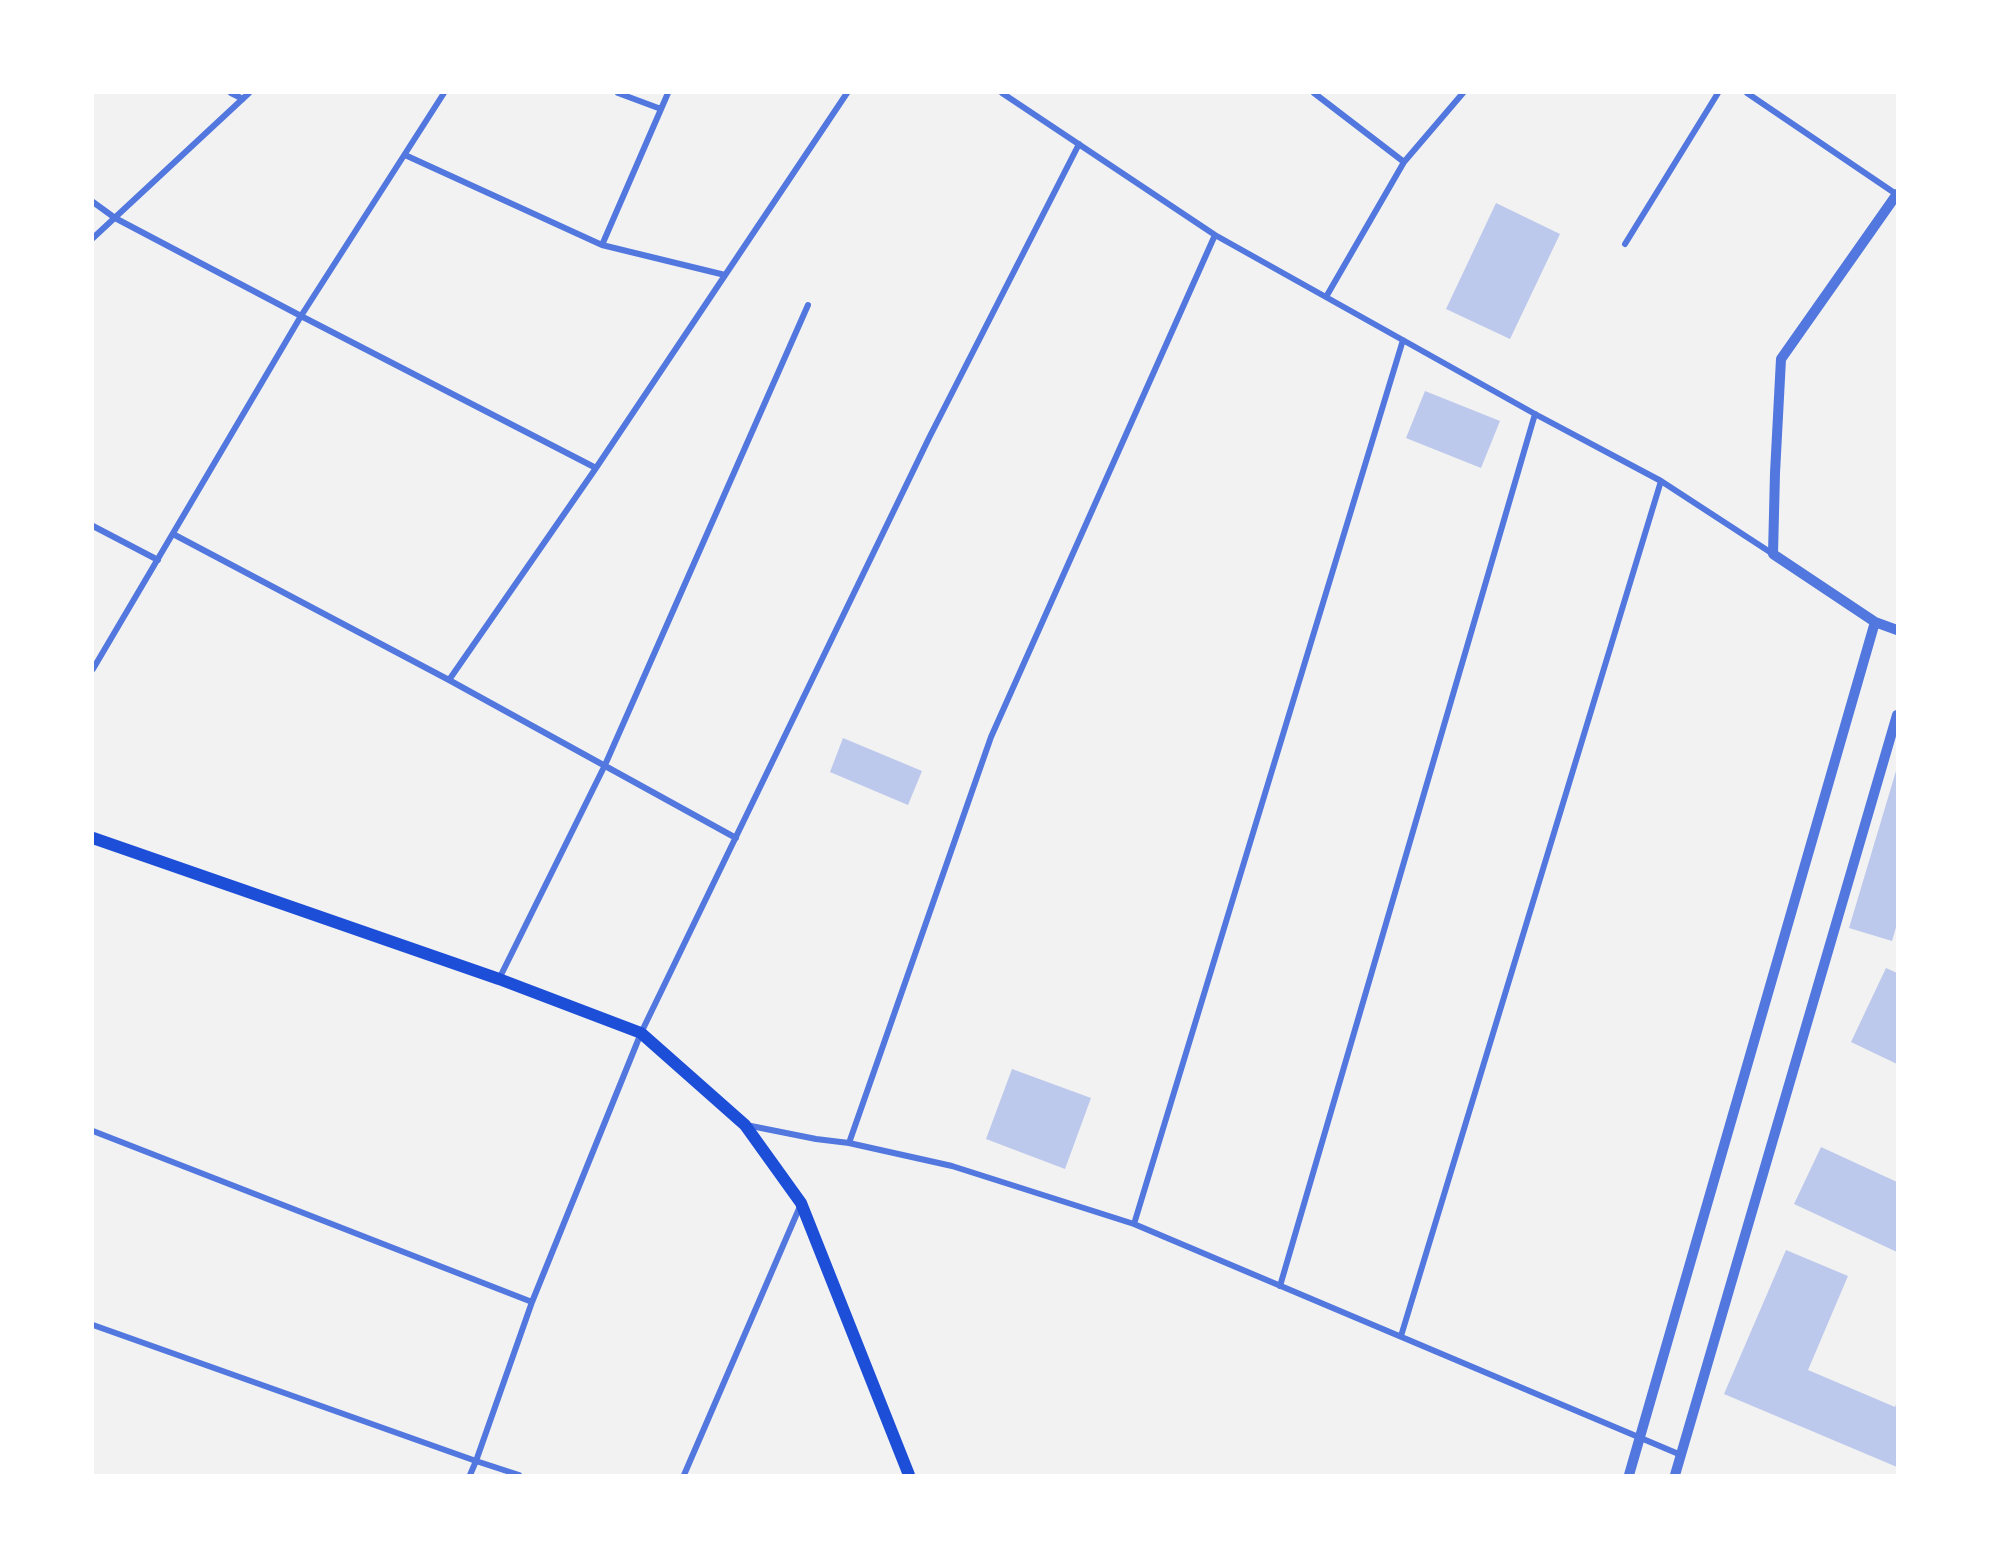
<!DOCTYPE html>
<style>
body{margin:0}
#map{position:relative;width:1990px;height:1568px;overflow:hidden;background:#f2f2f2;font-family:Poppins,sans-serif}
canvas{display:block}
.frame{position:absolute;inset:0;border:94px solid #fff;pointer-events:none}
</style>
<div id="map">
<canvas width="1990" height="1568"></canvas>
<div class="frame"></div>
</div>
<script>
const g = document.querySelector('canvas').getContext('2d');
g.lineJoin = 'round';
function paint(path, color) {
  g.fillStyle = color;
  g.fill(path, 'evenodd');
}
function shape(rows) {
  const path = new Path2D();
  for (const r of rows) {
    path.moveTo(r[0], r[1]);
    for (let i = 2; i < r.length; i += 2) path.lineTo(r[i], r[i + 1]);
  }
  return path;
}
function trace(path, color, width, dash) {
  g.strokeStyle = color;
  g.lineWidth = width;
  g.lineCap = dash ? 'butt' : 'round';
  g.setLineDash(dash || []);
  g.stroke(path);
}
paint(shape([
 [1496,203,1560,234,1510,339,1446,309],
 [1425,391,1500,421,1481,468,1406,438],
 [843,738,922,771,908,805,830,772],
 [1896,771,1897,924,1892,941,1849,928],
 [1886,968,1897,973,1897,1064,1851,1042],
 [1012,1069,1091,1098,1065,1169,986,1139],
 [1821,1147,1897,1182,1897,1252,1794,1204],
 [1786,1250,1848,1276,1808,1370,1895,1407,1897,1402,1897,1467,1724,1394]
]), '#bdc9ec');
trace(shape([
 [231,93,243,99],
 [618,93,661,109],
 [1002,93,1215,235,1535,414,1661,481,1773,554],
 [1314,93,1404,162],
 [1747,93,1896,194],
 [405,155,602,245,725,275],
 [93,202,115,218,301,316,596,468],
 [93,238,249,93],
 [1625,244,1718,93],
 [602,245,668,93],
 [1326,297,1404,162,1463,93],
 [93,526,158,560],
 [173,534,449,680,736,838],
 [93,669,301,316,444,93],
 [449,680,596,468,847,93],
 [499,979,605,765,808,305],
 [746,1125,816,1139,849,1143,952,1166,1134,1224,1681,1455],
 [93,1131,532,1302,476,1461,93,1325],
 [849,1143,991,737,1215,235],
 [1134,1224,1403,340],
 [1280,1286,1535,414],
 [532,1302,641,1033,929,438,1079,144],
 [1401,1336,1661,481],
 [470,1475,476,1461,519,1475],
 [684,1475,801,1204]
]), '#5277de', 6);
trace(shape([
 [1897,194,1781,359,1775,473,1773,554,1875,622,1897,630],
 [1629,1475,1875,622],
 [1675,1475,1897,715]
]), '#5277de', 10);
trace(shape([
 [93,838,499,979,641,1033,745,1125,801,1203,909,1475]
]), '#1d4ed8', 12);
</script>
